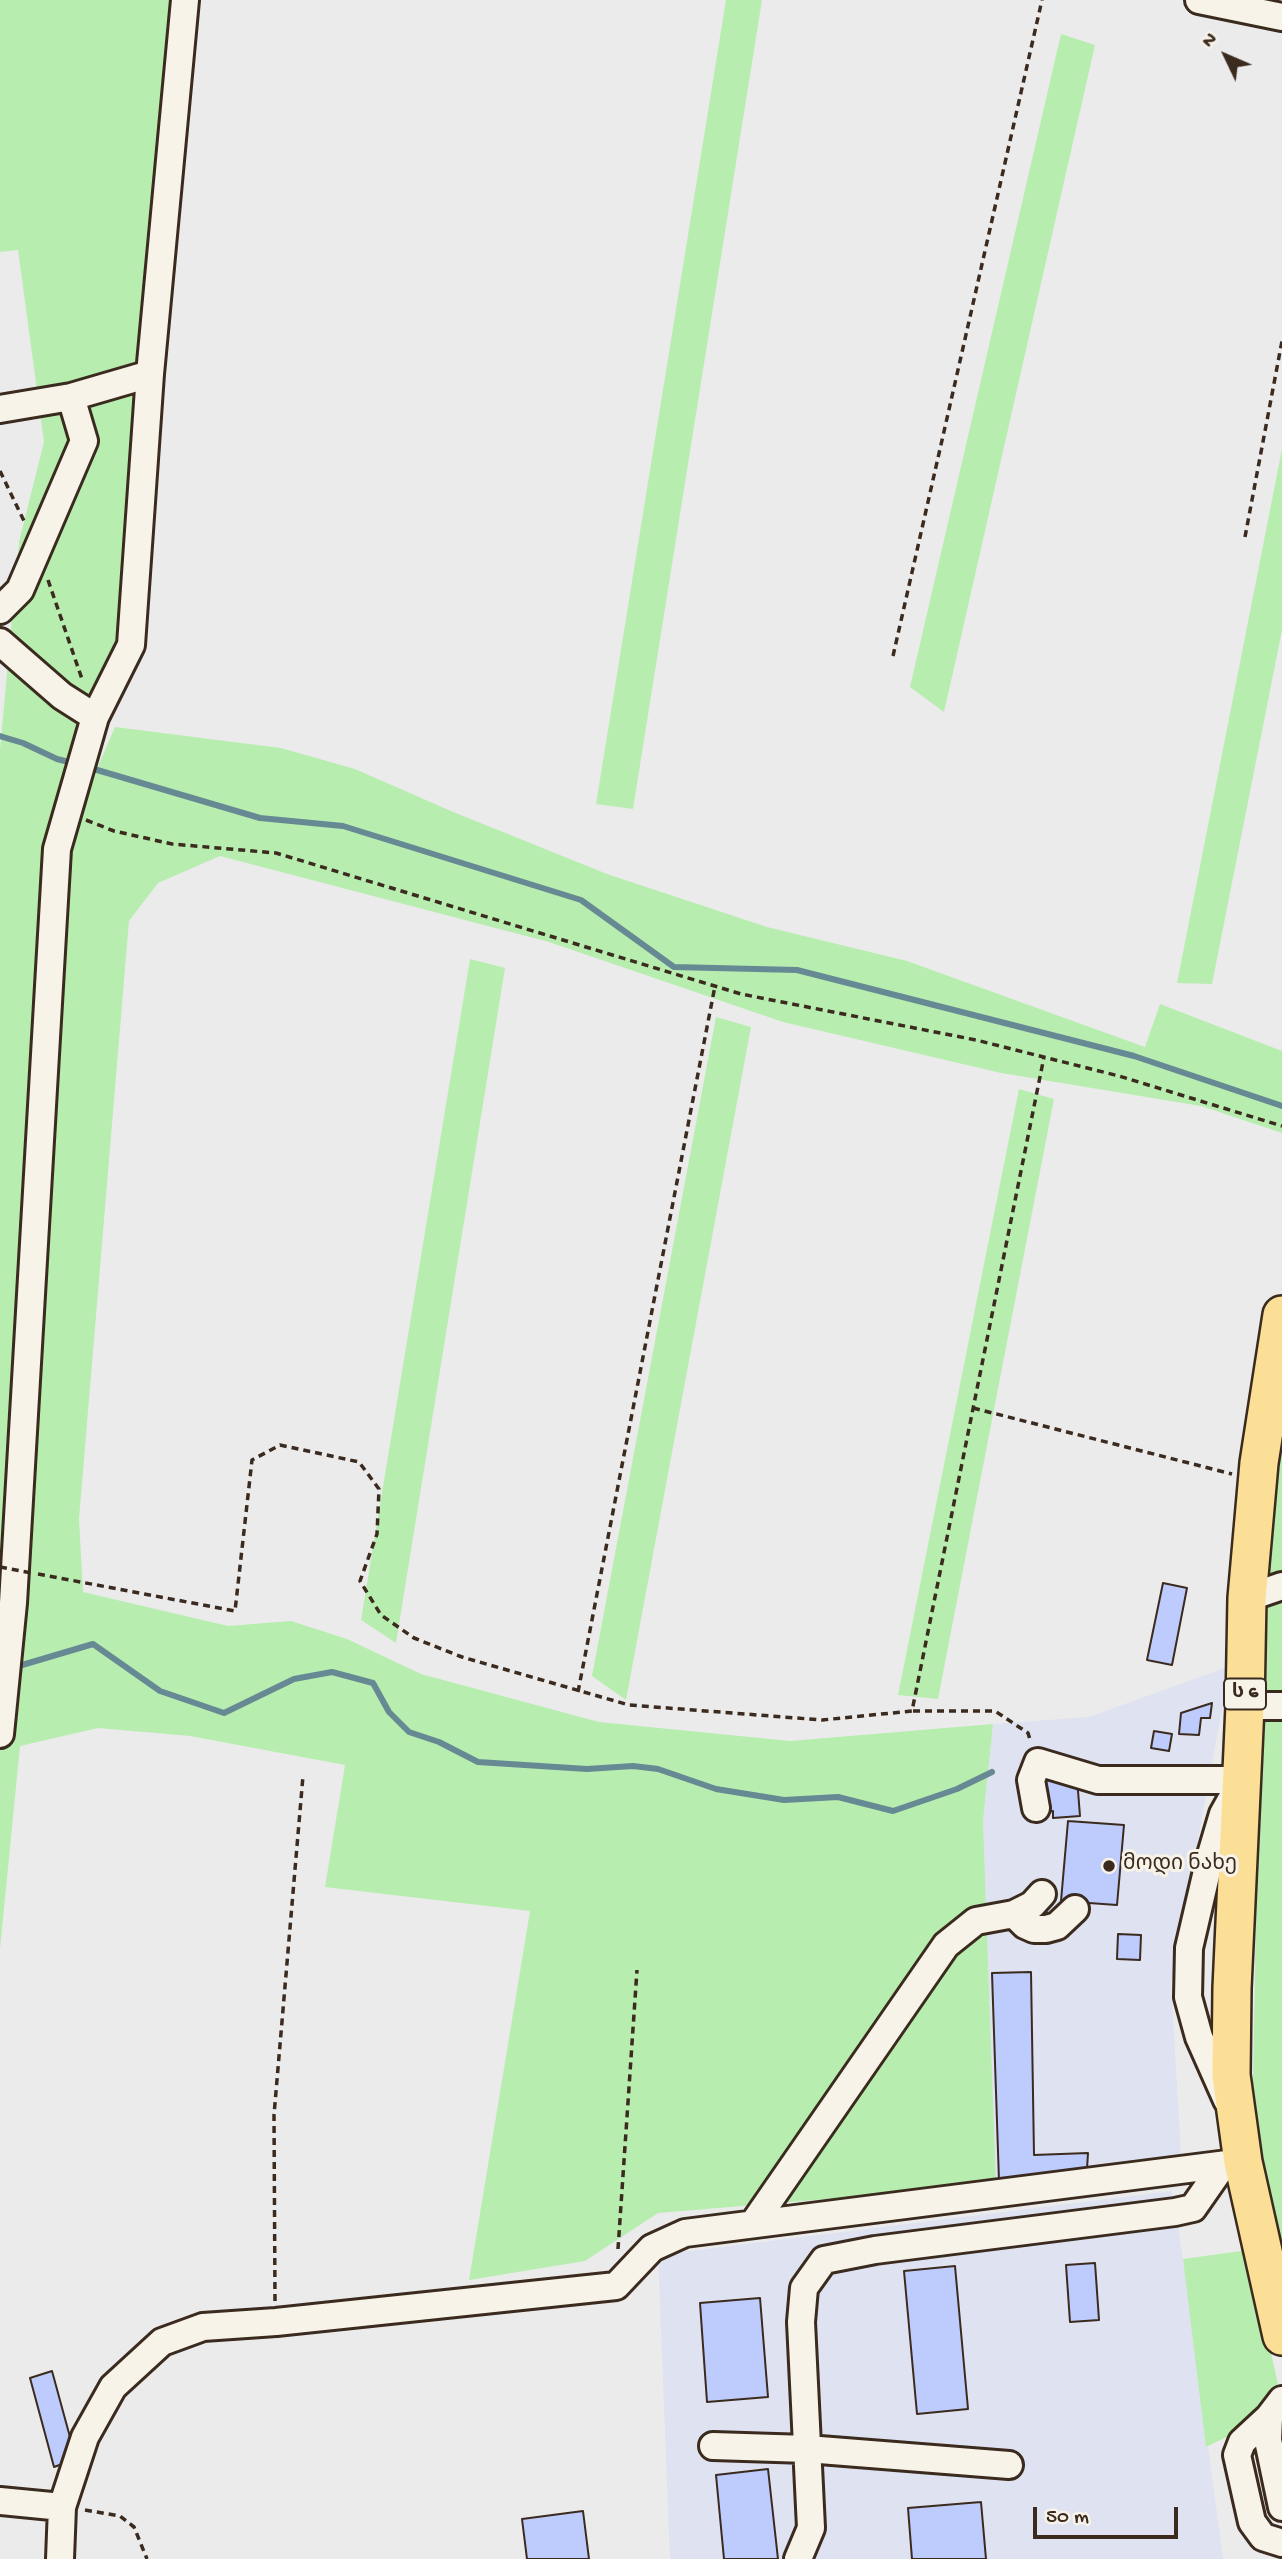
<!DOCTYPE html>
<meta charset="utf-8">
<style>
body{margin:0}
#map{position:relative;width:1282px;height:2559px;overflow:hidden;background:#ecebec;font-family:"Gochi Hand",sans-serif}
canvas{display:block}
.north{position:absolute;left:1191px;top:21px;width:70px;height:70px;-webkit-text-stroke:5px #f7f3e8;paint-order:stroke;rotate:314deg;font-size:19px;font-weight:700;line-height:28px;text-align:center;color:#3b2a1e}
.north::after{content:'';display:block;margin:auto;width:24px;height:32px;background:#3b2a1e;clip-path:polygon(50% 0,100% 100%,50% 72%,0 100%)}
.scale{position:absolute;left:1033px;top:2507px;width:145px;height:32px;box-sizing:border-box;border:4px solid #3b2a1e;border-top:0;padding-left:9px;font-size:21px;line-height:24px;white-space:nowrap;color:#3b2a1e;-webkit-text-stroke:5px #f7f3e8;paint-order:stroke}
</style>
<div id="map">
<canvas width="1282" height="2559"></canvas>
<div class="north">N</div>
<div class="scale">50 m</div>
</div>
<script>
const g = document.querySelector('canvas').getContext('2d');
g.lineJoin = 'round';
function paint(path, color) {
  g.fillStyle = color;
  g.fill(path, 'evenodd');
}
function shape(rows) {
  const path = new Path2D();
  for (const r of rows) {
    path.moveTo(r[0], r[1]);
    for (let i = 2; i < r.length; i += 2) path.lineTo(r[i], r[i + 1]);
  }
  return path;
}
function trace(path, color, width, dash) {
  g.strokeStyle = color;
  g.lineWidth = width;
  g.lineCap = dash ? 'butt' : 'round';
  g.setLineDash(dash || []);
  g.stroke(path);
}
function label(font, color, halo, rows, align = 'center') {
  g.font = font + ' "Gochi Hand","Noto Sans Georgian",sans-serif';
  g.lineWidth = 6;
  g.setLineDash([]);
  g.textBaseline = 'middle';
  g.strokeStyle = halo;
  g.fillStyle = color;
  for (const [text, x, y, turn = 0] of rows) {
    g.save();
    g.translate(x, y);
    g.rotate((+turn || 0) * Math.PI / 180);
    g.textAlign = isNaN(turn) ? turn : align;
    if (halo) g.strokeText(text, 0, 0);
    g.fillText(text, 0, 0);
    g.restore();
  }
}
paint(shape([
 [1230,1666,1171,1984,1181,2154,996,2185,983,1821,993,1724,1089,1717],
 [1172,2191,1183,2259,1223,2559,670,2559,658,2255]
]), '#dee2f1');
paint(shape([
 [0,0,174,0,118,648,99,683,63,777,73,778,87,792,115,727,281,748,355,769,451,811,607,874,767,927,907,961,1145,1047,1160,1004,1282,1051,1282,1133,1201,1106,1001,1073,783,1022,549,942,220,856,158,883,129,921,79,1519,83,1592,228,1626,291,1621,347,1639,421,1674,599,1722,790,1741,993,1724,983,1821,996,2185,658,2213,585,2261,469,2280,530,1911,325,1887,345,1765,190,1736,98,1728,20,1746,0,1949,0,749,19,542,44,442,18,250,0,252],
 [726,0,762,0,633,809,596,804],
 [1061,34,1095,45,944,712,910,687],
 [1282,449,1282,630,1212,984,1177,983],
 [470,959,505,968,396,1643,361,1620],
 [716,1017,751,1027,626,1700,592,1676],
 [1019,1089,1054,1099,938,1699,898,1695],
 [1282,1441,1282,2259,1270,2207,1253,2084,1262,1570],
 [1248,2250,1278,2384,1249,2426,1206,2447,1183,2259]
]), '#b7edaf');
trace(shape([
 [0,736,23,743,57,759,73,763],
 [87,767,260,818,343,826,581,900,674,967,797,970,1134,1056,1282,1106],
 [12,1668,93,1644,160,1691,224,1713,294,1679,332,1672,373,1683,389,1712,409,1732,439,1742,478,1762,587,1769,633,1766,658,1769,716,1789,784,1800,838,1797,893,1811,957,1789,992,1772]
]), '#668994', 6);
const building = shape([
 [1163,1583,1187,1588,1172,1665,1147,1660,1163,1583],
 [1212,1703,1210,1718,1201,1718,1199,1735,1179,1734,1181,1713,1212,1703],
 [1154,1731,1172,1734,1169,1751,1151,1748,1154,1731],
 [1077,1778,1080,1816,1053,1818,1053,1811,1042,1812,1040,1781,1077,1778],
 [1068,1821,1124,1825,1117,1905,1061,1901,1068,1821],
 [1118,1934,1141,1935,1140,1960,1117,1959,1118,1934],
 [1031,1972,1034,2155,1088,2153,1087,2169,999,2181,992,1973,1031,1972],
 [1095,2263,1099,2320,1070,2322,1066,2265,1095,2263],
 [955,2266,968,2409,917,2414,904,2271,955,2266],
 [760,2298,768,2397,707,2402,700,2303,760,2298],
 [52,2371,76,2459,54,2467,30,2378,52,2371],
 [768,2469,778,2559,724,2559,716,2475,768,2469],
 [981,2502,986,2559,912,2559,908,2508,981,2502],
 [583,2511,589,2559,527,2559,522,2519,583,2511]
]);
paint(building, '#beccfd');
trace(building, '#3b2a1e', 2);
const minor = shape([
 [1199,0,1282,17],
 [0,409,71,397,150,374],
 [0,610,20,590,84,441,71,397],
 [0,642,62,696,95,717],
 [1247,1598,1282,1586],
 [1245,1706,1282,1706],
 [0,1734,13,1603,57,849,95,717,131,645,150,374,185,0],
 [1036,1808,1031,1780,1038,1762,1098,1780,1242,1780,1223,1814,1210,1858,1189,1948,1188,1997,1199,2037,1227,2100],
 [1014,1914,1025,1925,1034,1929,1046,1929,1057,1926,1075,1909],
 [753,2224,946,1945,976,1921,1014,1914,1032,1905,1042,1894],
 [1282,2400,1269,2417,1242,2442,1237,2455,1252,2522,1263,2537,1282,2543],
 [1269,2417,1268,2440,1282,2507],
 [713,2446,807,2449,1009,2465],
 [0,2501,62,2507],
 [60,2559,62,2507,85,2437,113,2387,162,2342,203,2327,276,2322,616,2286,652,2248,685,2233,1243,2162],
 [798,2559,811,2528,801,2322,804,2288,824,2260,875,2250,1175,2212,1193,2208,1223,2165]
]);
const highway = shape([
 [1282,1315,1259,1463,1247,1598,1245,1706,1232,1988,1231,2075,1243,2162,1282,2336]
]);
trace(minor, '#3b2a1e', 32);
trace(highway, '#3b2a1e', 42);
trace(shape([
 [0,471,24,521],
 [1245,537,1282,341],
 [48,580,83,682],
 [893,656,1042,0],
 [86,820,114,831,172,844,276,853,741,994,976,1040,1119,1076,1282,1126],
 [973,1408,1232,1474],
 [38,1574,235,1611,252,1460,280,1445,359,1462,379,1489,377,1534,360,1581,381,1615,414,1638,462,1657,629,1705,822,1720,912,1711,1044,1057],
 [578,1692,715,986],
 [913,1711,995,1711,1028,1733,1031,1743],
 [618,2249,637,1970],
 [275,2301,274,2115,303,1776],
 [85,2510,120,2516,134,2527,147,2559]
]), '#3b2a1e', 3.5, [7, 5]);
trace(minor, '#f7f3e8', 26);
trace(highway, '#fbdf96', 37);
trace(shape([
 [0,1567,32,1573]
]), '#3b2a1e', 3.5, [7, 5]);
for (const [x, y, r, color] of [
 [1109,1866,7,"#3b2a1e"]
]) {
  const dot = new Path2D();
  dot.arc(x, y, r, 0, 2 * Math.PI);
  g.fillStyle = color;
  g.fill(dot);
  trace(dot, '#f7f3e8', 2.5);
}
for (const [x, y, w] of [
 [1245,1694,42]
]) {
  const box = new Path2D();
  box.roundRect(x - w / 2, y - 15.5, w, 31, 5);
  g.fillStyle = '#f7f3e8';
  g.fill(box);
  trace(box, '#3b2a1e', 2);
}
label('bold 19px', '#3b2a1e', null, [
 ["ს 6",1245,1694]
]);
label('21px', '#3b2a1e', '#f7f3e8', [
 ["მოდი ნახე",1123,1866]
], 'left');
</script>
